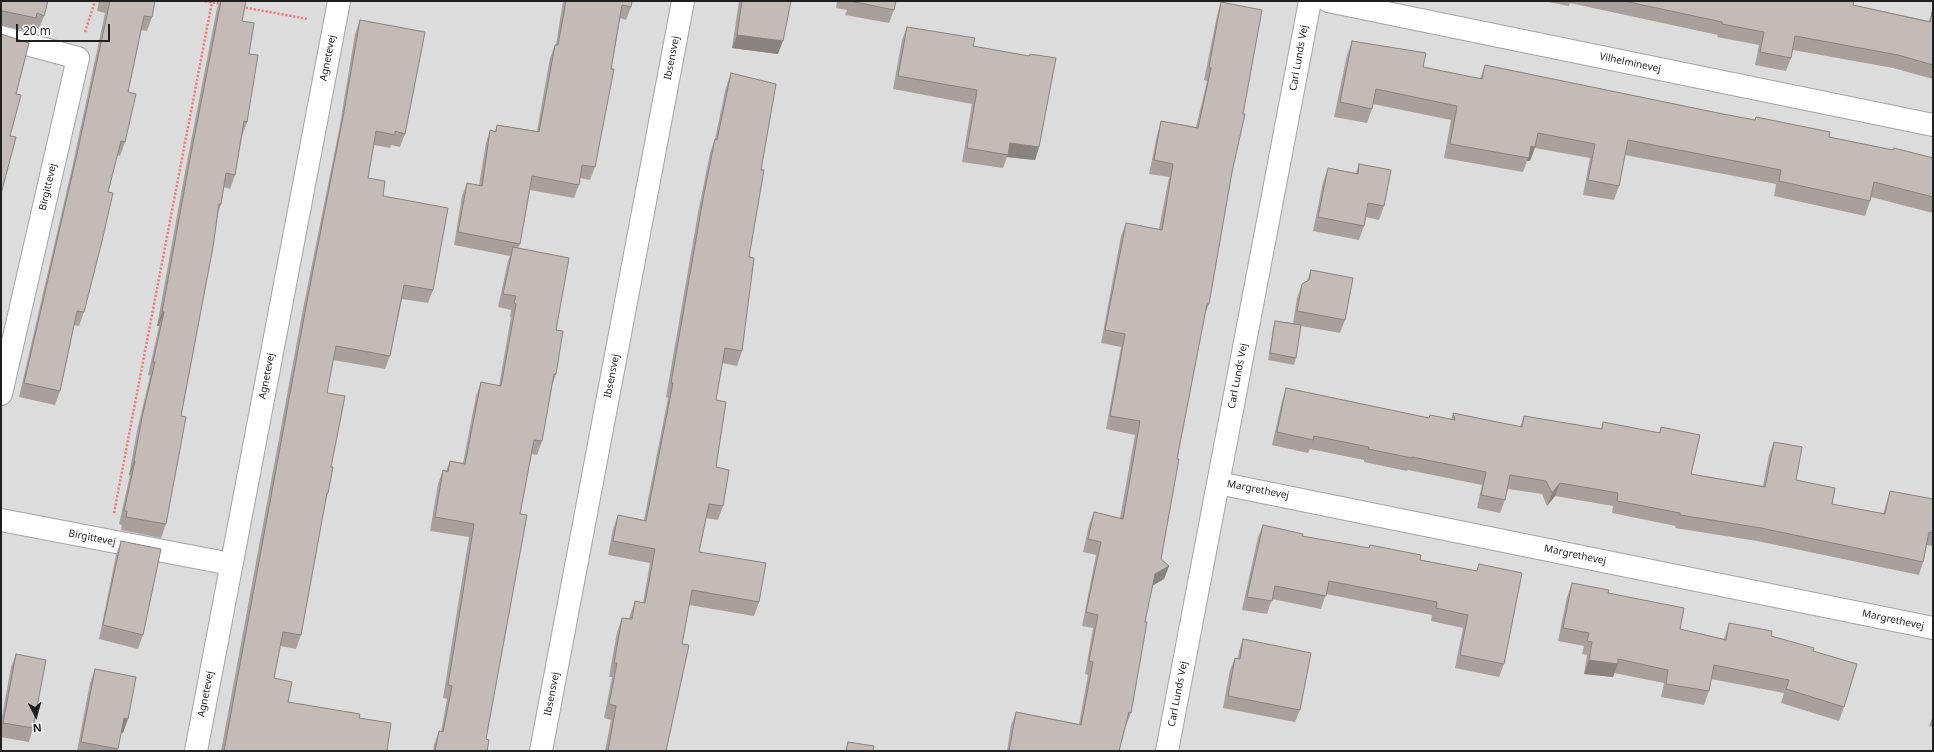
<!DOCTYPE html>
<style>
body{margin:0}
#map{position:relative;width:1934px;height:752px;overflow:hidden;background:#efebe6;font-family:"Noto Sans",sans-serif}
canvas{display:block}
.frame{position:absolute;inset:0;border:2px solid #1f1f1f;pointer-events:none}
.north{position:absolute;left:16px;top:696px;width:40px;height:40px;-webkit-text-stroke:3px #fff;paint-order:stroke;rotate:174deg;font-size:11px;font-weight:700;line-height:16px;text-align:center;color:#1f1f1f}
.north::after{content:'';display:block;margin:auto;width:14px;height:18px;background:#1f1f1f;clip-path:polygon(50% 0,100% 100%,50% 72%,0 100%)}
.scale{position:absolute;left:16px;top:24px;width:94px;height:18px;box-sizing:border-box;border:2px solid #1f1f1f;border-top:0;padding-left:5px;font-size:12px;line-height:14px;white-space:nowrap;color:#1f1f1f;-webkit-text-stroke:3px #fff;paint-order:stroke}
</style>
<div id="map">
<canvas width="1934" height="752"></canvas>
<div class="frame"></div>
<div class="north">N</div>
<div class="scale">20 m</div>
</div>
<script>
const g = document.querySelector('canvas').getContext('2d');
g.lineJoin = 'round';
function paint(path, color) {
  g.fillStyle = color;
  g.fill(path, 'evenodd');
}
function shape(rows) {
  const path = new Path2D();
  for (const r of rows) {
    path.moveTo(r[0], r[1]);
    for (let i = 2; i < r.length; i += 2) path.lineTo(r[i], r[i + 1]);
  }
  return path;
}
function trace(path, color, width, dash) {
  g.strokeStyle = color;
  g.lineWidth = width;
  g.lineCap = dash ? 'butt' : 'round';
  g.setLineDash(dash || []);
  g.stroke(path);
}
function label(font, color, halo, rows, align = 'center') {
  g.font = font + ' "Noto Sans",sans-serif';
  g.lineWidth = 4;
  g.setLineDash([]);
  g.textBaseline = 'middle';
  g.strokeStyle = halo;
  g.fillStyle = color;
  for (const [text, x, y, turn = 0] of rows) {
    g.save();
    g.translate(x, y);
    g.rotate((+turn || 0) * Math.PI / 180);
    g.textAlign = isNaN(turn) ? turn : align;
    if (halo) g.strokeText(text, 0, 0);
    g.fillText(text, 0, 0);
    g.restore();
  }
}
paint(shape([
 [1,1,1933,1,1933,751,1,751]
]), '#dddcdc');
const minor = shape([
 [1328,1,1933,125],
 [1,37,78,58,1,394],
 [1218,483,1933,628],
 [1,520,231,564],
 [196,751,339,1],
 [541,751,683,1],
 [1167,751,1310,1]
]);
trace(minor, '#a3a3a3', 24);
trace(shape([
 [205,1,221,4],
 [242,7,308,19],
 [85,32,95,1],
 [114,513,212,2]
]), '#f37376', 2.5, [2, 2]);
trace(minor, '#fff', 22);
paint(shape([
 [1,1,44,16,39,29,32,27,31,32,1,25],
 [99,1,155,1,152,17,147,31,141,30,128,92,125,142,120,156,117,155,108,192,84,312,79,326,74,325,60,391,55,405,19,397,72,168,105,13,97,11],
 [220,1,246,1,242,21,249,54,247,122,242,136,242,135,235,175,230,189,224,187,221,204,218,213,181,416,166,524,161,538,121,530,122,525,119,524,130,475,129,475,137,431,150,376,148,375,159,326,157,326,184,177,217,8],
 [563,1,632,1,631,7,626,20,620,18,595,167,590,180,580,178,579,185,574,198,530,190,520,244,518,248,556,330,556,374,552,385,542,441,537,455,531,454,520,514,486,739,487,751,433,751,434,745,439,731,441,732,447,699,443,698,469,537,430,531,438,484,443,470,446,471,450,461,463,463,476,396,481,382,499,386,511,317,510,317,511,310,498,307,508,261,510,256,454,245,462,196,467,183,479,185,486,143,490,130,495,131,497,125,537,131,550,58,555,45,556,45],
 [739,1,791,1,778,54,732,48],
 [837,1,896,1,894,10,889,23,845,15,847,10,836,8],
 [1543,1,1854,1,1853,5,1929,21,1932,12,1933,12,1933,79,1893,68,1793,50,1791,58,1786,71,1755,65,1759,45,1717,37,1718,35,1570,3,1569,6],
 [1221,2,1232,172,1209,304,1204,316,1177,459,1161,559,1169,566,1164,579,1152,586,1145,622,1131,713,1126,726,1119,751,1007,751,1011,725,1016,712,1079,724,1088,675,1085,674,1093,628,1082,626,1096,555,1083,552,1089,525,1094,512,1120,518,1135,435,1106,429,1121,347,1101,343,1121,236,1126,223,1159,229,1169,177,1149,174,1157,135,1161,121,1196,127,1207,81,1204,80,1217,16],
 [360,20,405,134,400,147,391,145,390,148,374,145,368,178,383,196,433,290,428,303,402,299,390,356,385,369,333,360,327,393,331,467,328,493,325,502,301,635,296,649,280,646,274,678,288,702,359,718,387,751,221,751,303,309,339,130,355,34],
 [907,27,973,46,1029,56,1030,54,1039,147,1035,160,1007,157,1003,168,962,162,972,104,893,89,902,40],
 [1352,41,1423,67,1480,79,1485,65,1723,114,1755,120,1756,117,1829,137,1893,150,1933,158,1933,213,1871,197,1870,201,1865,216,1774,196,1776,184,1625,155,1619,186,1614,200,1583,195,1590,158,1535,148,1530,161,1527,161,1523,172,1444,158,1451,120,1373,104,1372,109,1367,123,1334,117,1347,55],
 [731,73,761,170,749,257,742,351,737,366,722,363,716,400,716,467,723,506,718,520,706,518,699,552,759,602,754,616,689,605,682,644,666,751,605,751,611,720,604,718,612,677,609,677,617,632,622,618,629,619,630,615,635,601,643,603,650,563,608,555,613,529,618,515,644,520,668,398,666,397,698,213,710,153,715,139,726,87],
 [1359,164,1384,206,1379,220,1366,217,1364,226,1359,240,1313,231,1323,182,1328,168,1356,173],
 [1311,270,1345,320,1340,333,1301,326,1296,358,1294,365,1268,360,1273,328,1275,321,1293,323,1297,298,1302,284,1307,281],
 [1286,388,1429,418,1430,415,1451,420,1453,413,1520,427,1524,416,1601,429,1603,422,1659,433,1661,427,1691,474,1763,486,1769,455,1774,442,1796,480,1832,504,1883,514,1886,504,1890,491,1933,499,1933,546,1927,545,1923,562,1919,575,1757,541,1675,528,1676,526,1612,513,1613,506,1555,496,1547,506,1542,494,1508,489,1505,500,1500,513,1477,508,1482,485,1408,470,1407,471,1364,462,1364,460,1310,449,1308,453,1272,445,1282,401],
 [1263,525,1302,536,1476,571,1479,564,1504,664,1499,677,1455,668,1463,628,1431,621,1432,615,1326,594,1321,609,1272,599,1267,614,1242,610,1258,537],
 [121,541,143,635,138,649,99,639,116,555],
 [1572,583,1608,593,1680,629,1724,639,1729,623,1771,636,1813,651,1844,707,1839,721,1781,703,1784,693,1711,679,1709,691,1704,705,1661,697,1664,683,1614,673,1613,677,1584,674,1587,655,1582,654,1584,646,1558,641,1567,597],
 [1243,639,1300,710,1295,722,1223,708,1230,670,1235,658,1238,658,1239,651],
 [16,654,33,728,29,742,1,737,1,722,11,667],
 [95,669,123,733,121,732,117,751,77,751,90,683],
 [1933,716,1933,727,1929,726]
]), '#a9a09d');
paint(shape([
 [737,35,783,41,778,54,732,48],
 [1010,143,1039,147,1035,160,1007,157],
 [1531,146,1535,147,1530,161,1527,161],
 [162,312,164,312,159,326,157,326],
 [134,461,135,461,130,475,129,475],
 [1560,483,1555,496,1547,506,1552,493],
 [1169,566,1164,579,1150,587,1155,574],
 [1589,660,1618,664,1613,677,1584,674],
 [124,718,128,719,123,733,119,732]
]), '#89827f');
const building = shape([
 [1,1,48,1,44,16,37,13,36,18,3,11,1,12,1,1],
 [110,1,155,1,152,17,144,16,128,92,136,94,125,142,121,141,108,192,113,193,102,241,84,312,77,311,60,391,24,383,77,154,110,1],
 [221,1,246,1,242,21,254,23,249,54,258,55,247,122,244,121,235,175,226,173,221,204,219,204,213,247,181,416,186,417,166,524,126,517,127,511,124,511,135,461,134,461,142,417,155,362,153,362,164,312,162,312,189,164,221,1],
 [566,1,632,1,631,7,622,5,611,69,614,69,595,167,582,165,579,185,532,176,520,244,458,232,467,183,482,186,490,130,496,132,497,125,539,132,555,45,558,45,566,1],
 [742,1,791,1,783,41,737,35,742,1],
 [850,1,896,1,894,10,850,1],
 [1624,1,1854,1,1853,5,1930,22,1932,12,1933,12,1933,65,1898,55,1795,36,1791,58,1760,52,1764,32,1722,24,1722,22,1624,1],
 [1221,2,1262,10,1243,114,1245,114,1232,172,1209,304,1207,304,1177,459,1179,459,1161,559,1169,566,1155,574,1145,622,1147,622,1131,713,1129,712,1119,751,1009,751,1016,712,1081,725,1093,662,1089,661,1098,615,1086,612,1101,542,1088,539,1094,512,1123,519,1140,421,1110,416,1125,334,1105,330,1126,223,1162,230,1173,164,1154,160,1161,121,1198,128,1211,68,1209,67,1221,2],
 [360,20,425,32,405,134,395,131,395,135,376,131,368,178,385,181,383,196,448,208,433,290,404,285,390,356,336,346,327,393,345,396,331,467,333,467,328,493,327,493,301,635,283,632,274,678,292,682,288,702,360,714,359,718,391,723,387,751,224,751,308,296,343,117,360,20],
 [907,27,975,38,973,46,1029,56,1030,54,1056,58,1039,147,1010,143,1008,155,967,148,977,90,898,76,907,27],
 [1,34,29,43,16,94,21,95,10,136,16,137,1,194,1,34],
 [1352,41,1426,53,1423,67,1482,79,1485,65,1723,114,1755,120,1756,117,1830,132,1829,137,1893,150,1894,148,1933,158,1933,197,1874,182,1870,201,1779,181,1781,170,1628,140,1619,186,1588,180,1595,144,1538,133,1535,147,1531,146,1529,158,1450,144,1457,106,1376,89,1372,109,1340,102,1352,41],
 [731,73,776,84,761,170,764,170,749,257,754,258,742,351,725,348,716,400,726,402,716,467,729,470,723,506,709,504,699,552,766,563,759,602,692,590,682,644,689,645,666,751,608,751,616,706,609,704,617,663,614,663,622,618,632,619,635,601,645,603,655,549,613,541,618,515,646,521,673,383,671,383,703,199,715,139,717,140,731,73],
 [1359,164,1391,170,1384,206,1368,203,1364,226,1318,217,1328,168,1358,174,1359,164],
 [513,247,569,258,556,330,563,331,556,374,554,374,542,441,534,440,520,514,527,515,486,739,489,740,487,751,435,751,439,731,443,732,452,686,448,685,474,524,435,517,443,470,448,472,450,461,465,464,481,382,501,386,516,304,514,303,516,296,503,294,513,247],
 [1311,270,1353,278,1345,320,1297,311,1302,284,1309,280,1311,270],
 [1275,321,1301,325,1296,358,1270,353,1275,321],
 [1286,388,1429,418,1430,415,1455,420,1453,413,1522,427,1524,416,1602,429,1603,422,1660,433,1661,427,1700,435,1691,474,1765,487,1774,442,1802,447,1796,480,1835,488,1832,504,1885,514,1890,491,1933,499,1933,533,1929,532,1923,562,1761,528,1680,515,1680,513,1617,501,1618,493,1560,483,1552,493,1546,481,1510,475,1505,500,1481,495,1486,472,1412,457,1412,458,1368,449,1369,447,1314,436,1313,440,1277,432,1286,388],
 [1263,525,1303,534,1302,536,1369,548,1370,545,1421,555,1420,560,1477,571,1479,564,1522,573,1504,664,1460,655,1468,615,1436,608,1437,602,1329,581,1326,596,1275,586,1272,601,1247,597,1263,525],
 [121,541,161,549,143,635,103,625,121,541],
 [1572,583,1609,590,1608,593,1684,608,1680,629,1726,640,1729,623,1772,631,1771,636,1814,648,1813,651,1857,664,1844,707,1786,689,1789,680,1714,665,1709,691,1666,684,1668,670,1618,659,1618,664,1589,660,1592,642,1587,641,1589,633,1563,628,1572,583],
 [1243,639,1311,653,1300,710,1228,696,1235,658,1240,659,1243,639],
 [16,654,46,660,33,728,3,723,16,654],
 [95,669,136,677,128,719,124,718,118,749,81,742,95,669],
 [848,742,874,746,873,751,846,751,848,742]
]);
paint(building, '#c4bab6');
trace(building, '#89827f', 1);
label('10px', '#1f1f1f', '#fff', [
 ["Agnetevej",328,58,-79],
 ["Ibsensvej",672,58,-79],
 ["Carl Lunds Vej",1299,58,-80],
 ["Vilhelminevej",1630,63,12],
 ["Birgittevej",48,187,-77],
 ["Agnetevej",267,376,-79],
 ["Ibsensvej",612,376,-79],
 ["Carl Lunds Vej",1238,376,-79],
 ["Margrethevej",1258,490,11],
 ["Birgittevej",92,538,11],
 ["Margrethevej",1575,555,12],
 ["Margrethevej",1893,620,12],
 ["Agnetevej",206,694,-79],
 ["Ibsensvej",552,694,-79],
 ["Carl Lunds Vej",1178,694,-79]
]);
</script>
